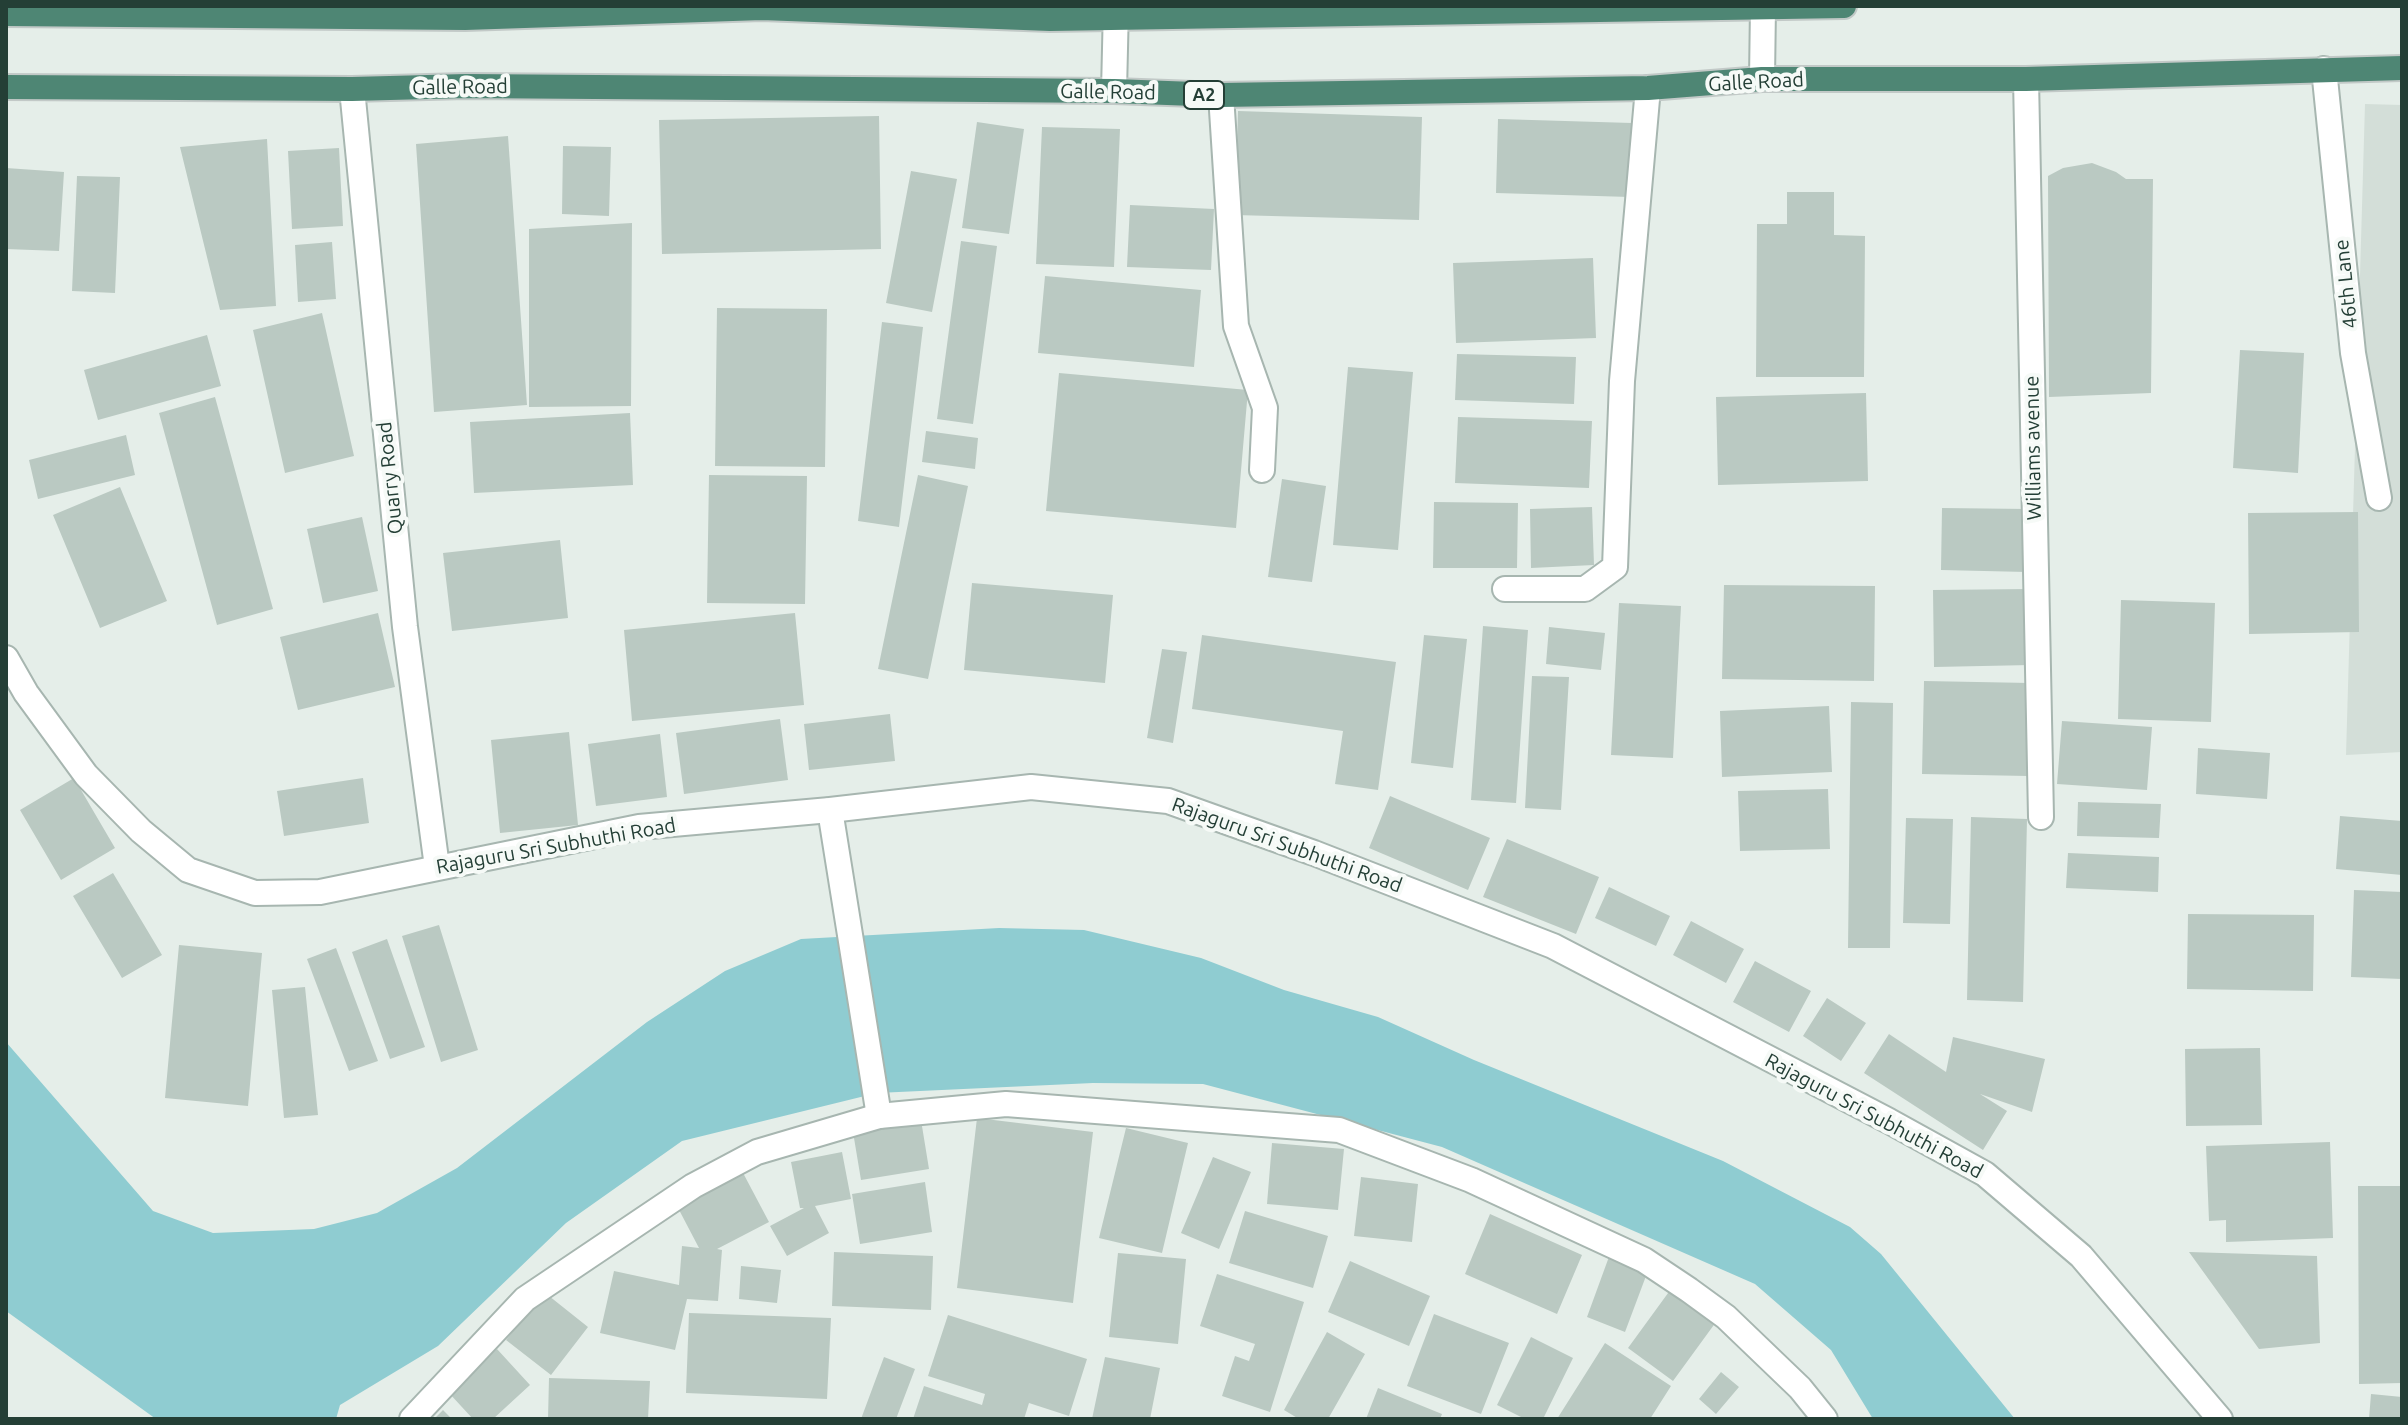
<!DOCTYPE html>
<html>
<head>
<meta charset="utf-8">
<style>
	body { margin:0 }
	#map { position:relative; width:2408px; height:1425px; overflow:hidden; background:#e5eee9; font-family:Ubuntu,sans-serif }
	canvas { display:block }
	.frame { position:absolute; inset:0; border:8px solid #243f36; pointer-events:none }
</style>
</head>
<body>
<div id="map">
<canvas width="2408" height="1425"></canvas>
<div class="frame"></div>
</div>
<script>
const c = document.querySelector('canvas').getContext('2d');
c.lineJoin = 'round';
function paint(path, color) {
  c.fillStyle = color;
  c.fill(path, 'evenodd');
}
function strokePath(path, color, width, dash) {
  c.strokeStyle = color;
  c.lineWidth = width;
  c.lineCap = dash ? 'butt' : 'round';
  c.setLineDash(dash || []);
  c.stroke(path);
}
function label(font, color, halo, rows, align = 'center') {
  c.font = font + ' Ubuntu,sans-serif';
  c.lineWidth = 8;
  c.setLineDash([]);
  c.textBaseline = 'middle';
  c.strokeStyle = halo;
  c.fillStyle = color;
  for (const [text, x, y, turn = 0] of rows) {
    c.save();
    c.translate(x, y);
    c.rotate((+turn || 0) * Math.PI / 180);
    c.textAlign = isNaN(turn) ? turn : align;
    if (halo) c.strokeText(text, 0, 0);
    c.fillText(text, 0, 0);
    c.restore();
  }
}
paint(new Path2D(`
	M2365,104L2402,105V752L2346,755Z`), '#d3ded8');
paint(new Path2D(`
	M999,928L1084,930L1201,958L1284,990L1378,1017L1474,1060L1723,1161L1850,1227L1881,1254L2015,1419H1873L1831,1350L1755,1284L1442,1147L1203,1084L1093,1083L877,1093L682,1141L566,1223L438,1346L340,1405L336,1419H156L6,1311V1042L153,1211L213,1233L314,1229L377,1213L457,1168L647,1022L725,971L801,939Z`), '#8fccd1');
paint(new Path2D(`
	M1238,111L1422,117L1419,220L1235,215Z
	M879,116L881,249L662,254L659,120Z
	M1498,119L1632,123L1630,197L1496,193Z
	M977,122L1024,129L1009,234L962,228Z
	M1042,127L1120,129L1114,267L1036,264Z
	M508,136L527,405L434,412L416,144Z
	M267,139L276,306L220,310L180,147Z
	M563,146L611,147L609,216L562,214Z
	M339,148L343,226L292,229L288,151Z
	M2092,163L2116,172L2126,179H2153L2151,393L2049,397L2048,176L2063,168Z
	M6,168L64,172L59,251L6,249Z
	M911,171L957,179L932,312L886,303Z
	M77,176L120,177L115,293L72,291Z
	M1787,192H1834V235L1865,236L1864,377H1756L1757,224H1787Z
	M1130,205L1214,209L1211,270L1127,267Z
	M632,223L631,406L529,407V229Z
	M961,241L997,246L973,424L937,419Z
	M332,242L336,299L298,302L295,245Z
	M1593,258L1596,338L1456,343L1453,263Z
	M1045,276L1201,290L1194,367L1038,353Z
	M717,308L827,309L825,467L715,466Z
	M322,313L354,456L285,473L253,330Z
	M882,322L923,327L899,527L858,521Z
	M207,335L221,386L98,420L84,370Z
	M2240,350L2304,353L2298,473L2233,468Z
	M1457,354L1576,357L1574,404L1455,400Z
	M1348,367L1413,372L1398,550L1333,545Z
	M1059,373L1248,390L1236,528L1046,511Z
	M1866,393L1868,481L1718,485L1716,397Z
	M215,397L273,609L217,625L159,413Z
	M630,413L633,485L474,493L470,422Z
	M1458,417L1592,421L1589,488L1455,483Z
	M926,431L978,438L975,469L922,462Z
	M126,435L135,475L38,499L29,460Z
	M709,475L807,476L805,604L707,603Z
	M918,475L968,486L928,679L878,669Z
	M1282,479L1326,486L1312,582L1268,577Z
	M120,487L167,601L100,628L53,515Z
	M1434,502L1518,503L1517,568H1433Z
	M1592,507L1594,565L1531,568L1530,509Z
	M1942,508L2028,509L2027,572L1941,570Z
	M2358,512L2359,632L2249,634L2248,513Z
	M362,517L378,591L323,603L307,529Z
	M560,540L568,618L452,631L443,553Z
	M972,583L1113,595L1105,683L964,670Z
	M1724,585L1875,586L1874,681L1722,679Z
	M2030,589L2031,665L1934,667L1933,590Z
	M2121,600L2215,603L2211,722L2118,719Z
	M1619,603L1681,606L1673,758L1611,755Z
	M378,613L395,687L298,710L280,637Z
	M795,613L804,705L632,721L624,630Z
	M1483,626L1528,630L1516,803L1471,800Z
	M1549,627L1605,633L1601,670L1546,664Z
	M1202,635L1396,662L1378,790L1335,784L1343,731L1192,709Z
	M1424,635L1467,639L1453,768L1411,763Z
	M1162,649L1187,652L1173,743L1147,738Z
	M1532,676L1569,677L1561,810L1525,808Z
	M1924,681L2030,683L2028,776L1922,774Z
	M1851,702L1893,703L1890,948H1848Z
	M1829,706L1832,772L1722,777L1720,711Z
	M890,714L895,761L809,770L804,724Z
	M780,719L788,780L684,794L676,733Z
	M2062,721L2152,727L2147,790L2057,784Z
	M569,732L578,825L500,833L491,740Z
	M660,734L667,797L596,806L588,744Z
	M2198,748L2270,753L2267,799L2196,794Z
	M74,778L115,848L61,880L20,810Z
	M363,778L369,823L284,836L277,791Z
	M1828,789L1830,849L1740,851L1738,791Z
	M1390,796L1490,838L1468,890L1369,848Z
	M2078,802L2161,804L2159,838L2077,836Z
	M2340,816L2402,821V875L2336,869Z
	M1971,817L2027,819L2023,1002L1967,1000Z
	M1906,818L1953,819L1950,924L1903,923Z
	M1507,839L1599,877L1576,934L1483,897Z
	M2068,853L2159,857L2158,892L2066,888Z
	M113,873L162,955L122,978L73,896Z
	M1609,887L1670,916L1656,946L1595,918Z
	M2354,890L2402,892V979L2351,977Z
	M2188,914L2314,915L2313,991L2187,989Z
	M1691,921L1744,949L1726,983L1673,955Z
	M439,925L478,1050L441,1062L402,936Z
	M387,939L425,1047L390,1059L352,952Z
	M179,945L262,953L248,1106L165,1098Z
	M336,948L378,1061L349,1071L307,959Z
	M1755,961L1811,991L1789,1032L1733,1002Z
	M305,987L318,1115L284,1118L272,990Z
	M1827,998L1866,1023L1841,1061L1803,1036Z
	M1889,1034L1946,1072L1953,1037L2045,1059L2032,1112L1980,1094L2007,1111L1983,1150L1864,1073Z
	M2260,1048L2262,1125L2186,1126L2185,1049Z
	M977,1118L1093,1132L1073,1303L957,1288Z
	M921,1120L929,1169L861,1180L853,1132Z
	M1126,1128L1188,1143L1162,1253L1099,1238Z
	M2330,1142L2333,1238L2226,1242V1220L2209,1221L2206,1146Z
	M1272,1143L1344,1149L1338,1210L1267,1204Z
	M842,1152L851,1199L815,1206L829,1233L787,1256L770,1226L804,1208H800L791,1162Z
	M1213,1157L1251,1172L1219,1249L1181,1233Z
	M742,1171L769,1222L717,1249L722,1250L718,1301L687,1299L675,1350L600,1333L614,1271L679,1285L682,1246L699,1248L677,1206Z
	M1361,1177L1418,1184L1412,1242L1354,1236Z
	M925,1182L932,1232L860,1244L852,1194Z
	M2358,1186H2402V1383L2359,1384Z
	M1245,1211L1328,1236L1313,1288L1229,1263Z
	M1490,1214L1582,1255L1557,1314L1465,1274Z
	M834,1252L933,1256L931,1310L832,1306Z
	M2189,1252L2317,1256L2320,1343L2259,1349Z
	M1118,1253L1186,1259L1178,1344L1109,1337Z
	M1610,1254L1649,1268L1625,1332L1587,1317Z
	M1350,1261L1430,1296L1409,1346L1328,1312Z
	M741,1266L781,1270L777,1303L739,1299Z
	M1217,1274L1304,1302L1270,1412L1222,1396L1235,1356L1249,1361L1255,1344L1200,1326Z
	M1671,1289L1716,1322L1673,1381L1628,1348Z
	M544,1292L588,1327L551,1375L506,1340Z
	M689,1313L831,1318L827,1399L686,1393Z
	M1434,1314L1509,1343L1481,1414L1407,1386Z
	M948,1315L1087,1359L1069,1416L1029,1403L1024,1419H913L924,1386L982,1405L985,1394L928,1376Z
	M1327,1332L1365,1354L1328,1419H1299L1284,1410Z
	M1531,1337L1573,1358L1543,1419H1525L1497,1405Z
	M1605,1343L1671,1386L1650,1419H1557Z
	M497,1349L530,1385L493,1419H473L449,1393Z
	M884,1357L915,1369L896,1419H861Z
	M1105,1357L1160,1368L1150,1419H1092Z
	M1721,1372L1739,1387L1716,1414L1699,1399Z
	M549,1378L650,1381L648,1419H548Z
	M1378,1388L1442,1414L1440,1419H1366Z
	M2371,1394L2402,1397V1419H2369Z
	M443,1410L452,1419H434Z`), '#bac9c2');
const service = new Path2D(`
	M1505,589H1585L1615,567L1622,381L1648,88`);
const pedestrian = new Path2D(`
	M830,810L879,1116`);
const minor = new Path2D(`
	M2324,69L2353,353L2379,498
	M2026,79L2041,817
	M352,89L405,627L437,867
	M1114,91L1116,6
	M1221,95L1236,326L1265,408L1262,470
	M412,1419L525,1299L693,1186L757,1152L879,1116L1006,1104L1339,1130L1471,1180L1644,1260L1689,1290L1726,1317L1800,1388L1825,1419`);
const tertiary = new Path2D(`
	M1762,79L1763,6
	M6,658L26,693L86,775L141,831L188,870L255,893L320,892L639,827L830,810L1031,787L1168,801L1314,853L1553,946L1889,1121L1985,1174L2081,1256L2220,1419`);
const trunk = new Path2D(`
	M6,14L465,18L762,8L1050,19L1844,6
	M6,87L352,89L466,86L1114,91L1221,95L1648,88L1762,79H2026L2402,68`);
strokePath(service, '#a7b6b0', 28);
strokePath(pedestrian, '#a7b6b0', 28);
strokePath(minor, '#a7b6b0', 28);
strokePath(tertiary, '#a7b6b0', 28);
strokePath(trunk, '#c2c9c7', 28);
strokePath(service, '#fff', 24);
strokePath(pedestrian, '#fff', 24);
strokePath(minor, '#fff', 24);
strokePath(tertiary, '#fff', 24);
strokePath(trunk, '#4e8674', 24);
for (const [x, y, w] of [
	[1204,95,40]
]) {
  const box = new Path2D();
  box.roundRect(x - w / 2, y - 14, w, 28, 6);
  c.fillStyle = '#f6faf7';
  c.fill(box);
  strokePath(box, '#243f36', 2);
}
label('bold 18px', '#243f36', null, [
	["A2",1204,95]
]);
label('20px', '#243f36', '#f6faf7', [
	["Galle Road",1756,82,-3],
	["Galle Road",460,87,-1],
	["Galle Road",1108,92,1],
	["46th Lane",2346,284,-96],
	["Williams avenue",2033,448,-91],
	["Quarry Road",390,478,-96],
	["Rajaguru Sri Subhuthi Road",1287,845,20],
	["Rajaguru Sri Subhuthi Road",556,846,-10],
	["Rajaguru Sri Subhuthi Road",1874,1116,28]
]);
</script>
</body>
</html>
